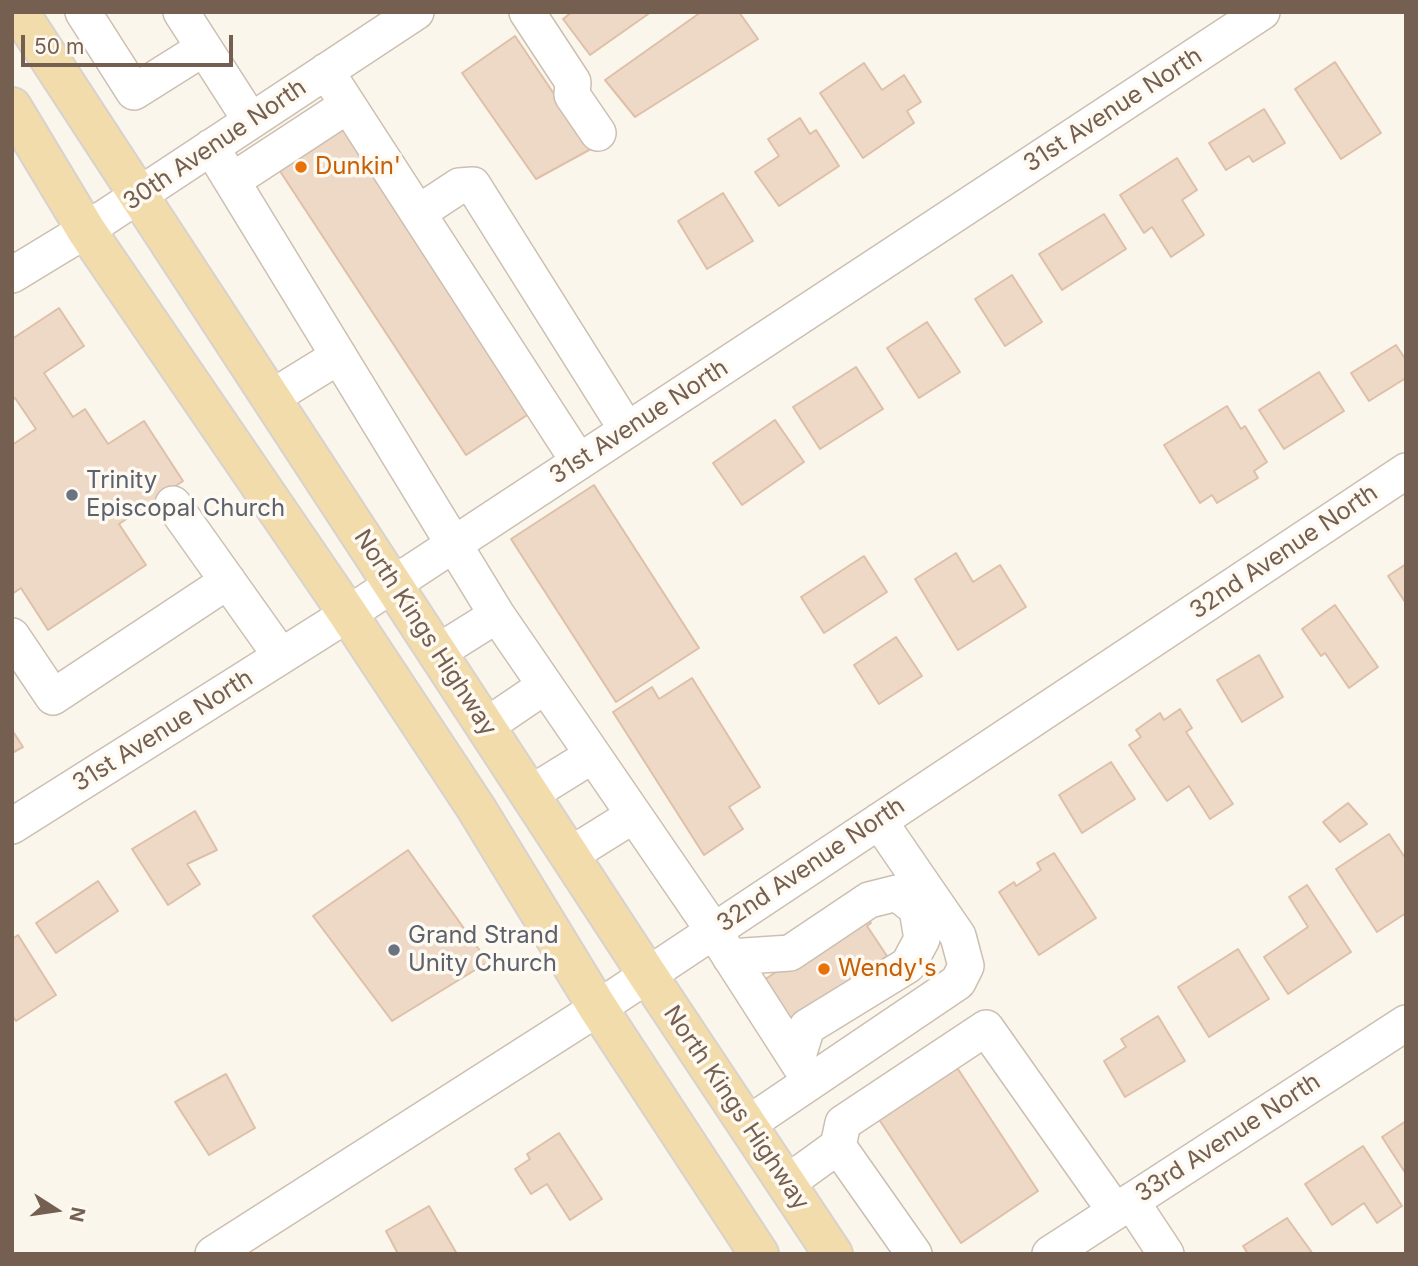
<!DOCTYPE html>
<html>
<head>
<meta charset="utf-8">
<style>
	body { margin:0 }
	#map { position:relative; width:1418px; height:1266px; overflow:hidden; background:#fbf6ec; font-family:Inter,sans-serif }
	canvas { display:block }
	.frame { position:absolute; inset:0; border:14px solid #745f51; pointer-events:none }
	.north { position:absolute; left:21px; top:1175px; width:70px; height:70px; -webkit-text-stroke:5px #fefaf2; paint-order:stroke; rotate:102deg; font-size:19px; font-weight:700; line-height:28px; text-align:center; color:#745f51 }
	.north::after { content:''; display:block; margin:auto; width:24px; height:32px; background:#745f51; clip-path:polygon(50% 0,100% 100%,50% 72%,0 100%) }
	.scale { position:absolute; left:21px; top:35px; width:212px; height:32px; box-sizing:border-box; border:4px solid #745f51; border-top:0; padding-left:9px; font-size:21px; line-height:24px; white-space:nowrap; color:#745f51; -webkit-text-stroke:5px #fefaf2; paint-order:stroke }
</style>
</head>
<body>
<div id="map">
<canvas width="1418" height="1266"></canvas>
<div class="frame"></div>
<div class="north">N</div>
<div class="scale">50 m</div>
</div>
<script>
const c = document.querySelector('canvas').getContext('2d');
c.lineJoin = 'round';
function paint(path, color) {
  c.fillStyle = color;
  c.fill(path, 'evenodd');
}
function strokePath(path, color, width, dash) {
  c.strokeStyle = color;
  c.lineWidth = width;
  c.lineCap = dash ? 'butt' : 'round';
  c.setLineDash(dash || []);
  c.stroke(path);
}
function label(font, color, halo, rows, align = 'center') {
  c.font = font + ' Inter,sans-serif';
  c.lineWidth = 7;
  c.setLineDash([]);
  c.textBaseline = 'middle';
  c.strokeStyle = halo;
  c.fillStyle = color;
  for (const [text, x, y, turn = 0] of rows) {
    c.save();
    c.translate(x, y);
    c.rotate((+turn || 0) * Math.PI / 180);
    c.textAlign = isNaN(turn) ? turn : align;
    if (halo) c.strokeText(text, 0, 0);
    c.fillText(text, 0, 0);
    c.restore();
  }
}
const building = new Path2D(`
	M572,12H651L590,55L563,19Z
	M701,12H739L758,39L635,117L605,80Z
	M515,36L591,149L536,179L462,73Z
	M1335,62L1381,133L1341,159L1295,89Z
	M864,63L882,90L904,75L921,102L907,111L914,123L863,158L820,93Z
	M1264,109L1285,143L1253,162L1249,156L1226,170L1209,143Z
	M347,112L538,408L466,455L274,162Z
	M800,118L810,134L816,130L839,166L779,206L755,172L779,156L768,139Z
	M1177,158L1197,190L1182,200L1204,235L1171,257L1152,227L1144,233L1120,195Z
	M723,193L753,241L707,269L678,221Z
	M1104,214L1126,249L1062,290L1039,254Z
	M1012,275L1042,322L1005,346L975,299Z
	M59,308L84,346L44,373L73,417L85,409L108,444L144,421L183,481L119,524L146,565L48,630L21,588L12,594V445L36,429L15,398L12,400V339Z
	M927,322L960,372L919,398L887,348Z
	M1396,345L1406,360V378L1369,401L1351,373Z
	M856,367L883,409L820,449L793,407Z
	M1319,372L1344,411L1284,449L1259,410Z
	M1227,406L1241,429L1245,426L1267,462L1254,471L1258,478L1217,503L1212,495L1200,503L1164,445Z
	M775,420L804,462L742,505L713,463Z
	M594,485L699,648L616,702L511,539Z
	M956,553L973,582L1000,565L1026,607L958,650L915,579Z
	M864,556L887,592L824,633L801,597Z
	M1406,564V601L1405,602L1388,576Z
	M1335,605L1378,667L1349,688L1325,653L1321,656L1302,629Z
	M896,637L922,676L879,704L854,665Z
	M1259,655L1283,697L1242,722L1217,680Z
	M692,678L760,787L729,807L743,829L704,855L613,712L652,687L659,699Z
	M1180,709L1192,728L1186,732L1233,804L1210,819L1189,786L1167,801L1129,745L1141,737L1136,730L1160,713L1164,720Z
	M12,730L23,747L12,753Z
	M1111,762L1135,799L1082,833L1059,795Z
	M1348,803L1367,824L1340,842L1323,822Z
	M195,811L217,850L187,864L200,884L168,905L132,849Z
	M1389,834L1406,859V913L1377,932L1336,869Z
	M408,850L488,962L392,1021L313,916Z
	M1054,853L1096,918L1039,955L999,892L1014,882L1016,886L1041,870L1037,863Z
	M98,881L118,911L56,953L36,923Z
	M1307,885L1351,952L1288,994L1264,957L1308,927L1289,897Z
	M864,913L871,923L867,926L887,956L788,1022L761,982Z
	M18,935L56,995L16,1021L12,1015V939Z
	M1238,949L1269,999L1209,1037L1178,987Z
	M1158,1016L1185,1061L1125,1097L1104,1061L1126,1047L1121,1039Z
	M954,1063L1038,1191L961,1243L876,1115Z
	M226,1074L255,1128L209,1155L175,1102Z
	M1406,1121V1174L1382,1137Z
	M559,1133L602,1199L570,1220L547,1184L531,1194L515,1169L530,1159L527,1154Z
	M1363,1146L1402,1206L1377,1223L1364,1203L1332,1225L1305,1184Z
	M429,1206L457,1254H398L386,1231Z
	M1287,1218L1313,1254H1248L1243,1246Z`);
paint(building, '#eed8c6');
strokePath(building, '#dec0a8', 2);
const minor = new Path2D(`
	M83,12L134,92L204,48
	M181,12L251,121
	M527,12L573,82L572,95L598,133
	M326,71L579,462
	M211,147L497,615L713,930L810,1081
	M232,181L348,105
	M418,213L459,186L473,185L627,430
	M12,275L86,230L416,12
	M271,398L339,356
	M173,504L281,656
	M12,636L53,697L228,581
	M438,652L497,615
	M486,726L545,686
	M530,794L593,755
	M12,826L348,614L1262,12
	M570,855L634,815
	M730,957L790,953L869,900L897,893L917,909L922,939L908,965L807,1027L797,1059
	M748,1124L958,982L966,966L958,936L879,821
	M838,1146L843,1123L986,1028L1115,1211
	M787,1183L838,1146L914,1254
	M1131,1201L1166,1254
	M213,1254L598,1008L1406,471
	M1050,1254L1406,1023`);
const major = new Path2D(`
	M19,12L647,974L833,1254
	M12,107L86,230L348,614L476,808L598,1008L759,1254`);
strokePath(minor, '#ccbfb2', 38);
strokePath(major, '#d8d2ce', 42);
strokePath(minor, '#fff', 35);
strokePath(major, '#f2dcac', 38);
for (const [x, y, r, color] of [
	[301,167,7,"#e8710a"],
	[72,495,7,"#6b7280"],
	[394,950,7,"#6b7280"],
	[824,969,7,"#e8710a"]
]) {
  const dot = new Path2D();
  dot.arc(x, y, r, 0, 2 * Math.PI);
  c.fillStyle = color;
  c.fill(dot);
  strokePath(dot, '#fefaf2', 2.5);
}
label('24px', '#745f51', '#fefaf2', [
	["31st Avenue North",1113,110,-33],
	["30th Avenue North",215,145,-34],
	["31st Avenue North",639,422,-33],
	["32nd Avenue North",1284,552,-34],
	["North Kings Highway",425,633,57],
	["31st Avenue North",163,731,-32],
	["32nd Avenue North",811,865,-34],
	["North Kings Highway",736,1108,56],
	["33rd Avenue North",1228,1138,-33]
]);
label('24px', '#c56008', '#fefaf2', [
	["Dunkin'",315,167],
	["Wendy's",838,969]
], 'left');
label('24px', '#5b616d', '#fefaf2', [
	["Trinity",86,481],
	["Episcopal Church",86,509],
	["Grand Strand",408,936],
	["Unity Church",408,964]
], 'left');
</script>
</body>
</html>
